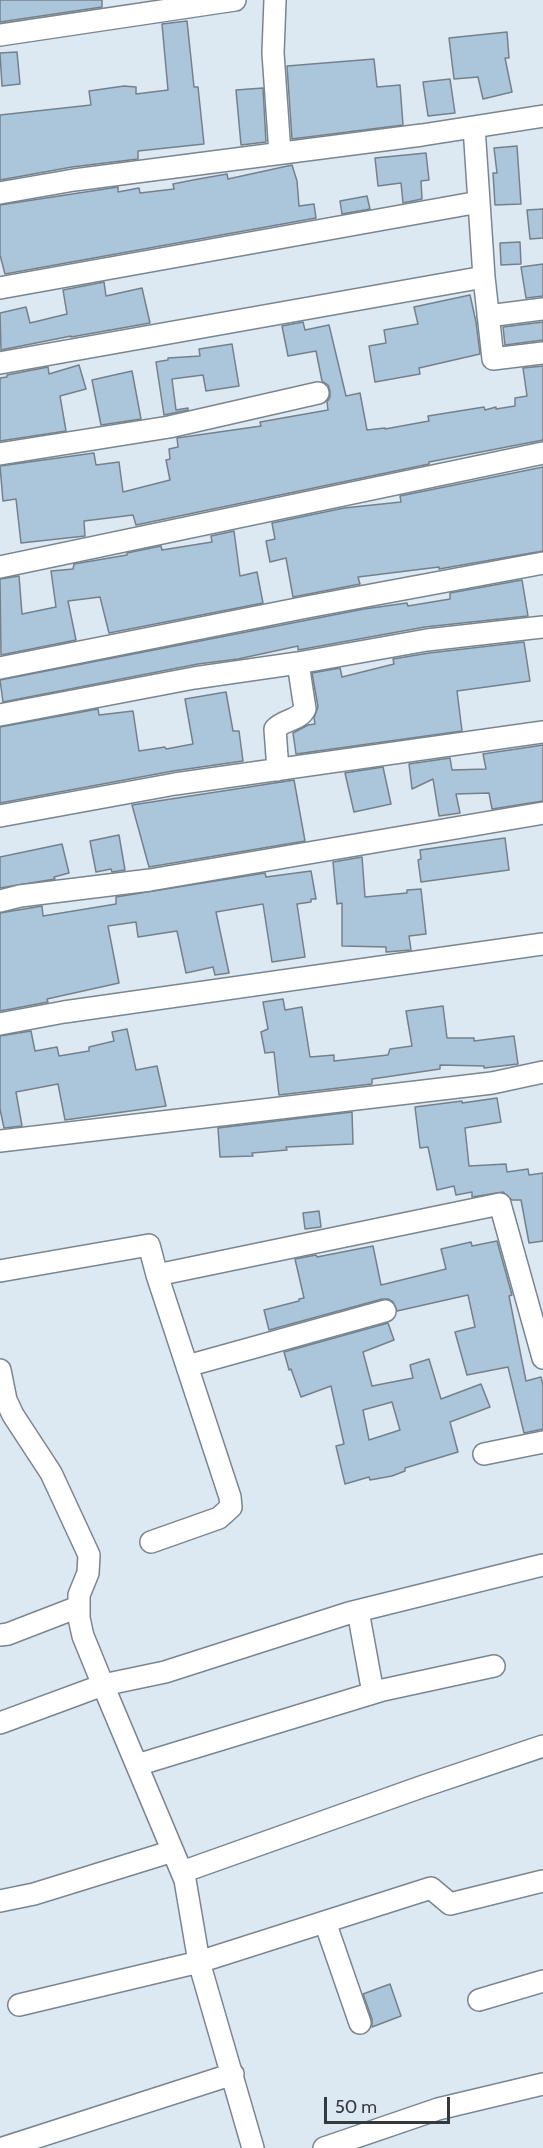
<!DOCTYPE html>
<html>
<head>
<meta charset="utf-8">
<style>
	body { margin:0 }
	#map { position:relative; width:543px; height:2148px; overflow:hidden; background:#dce9f3; font-family:Cabin,sans-serif }
	canvas { display:block }
	.scale { position:absolute; left:324px; top:2097px; width:126px; height:27px; box-sizing:border-box; border:3px solid #34393d; border-top:0; padding-left:8px; font-size:18px; line-height:21px; white-space:nowrap; color:#34393d; -webkit-text-stroke:4px #dce9f3; paint-order:stroke }
</style>
</head>
<body>
<div id="map">
<canvas width="543" height="2148"></canvas>
<div class="scale">50 m</div>
</div>
<script>
const c = document.querySelector('canvas').getContext('2d');
c.lineJoin = 'round';
function paint(path, color) {
  c.fillStyle = color;
  c.fill(path, 'evenodd');
}
function strokePath(path, color, width, dash) {
  c.strokeStyle = color;
  c.lineWidth = width;
  c.lineCap = dash ? 'butt' : 'round';
  c.setLineDash(dash || []);
  c.stroke(path);
}
const building = new Path2D(`
	M0,0H102V7L0,22Z
	M187,21L194,87H198L204,144L138,151V159L72,167L0,180V115L91,105L89,91L124,86L136,87V94L168,90L162,24Z
	M507,32L509,58H505L512,92L483,99L478,77L454,79L449,38Z
	M17,52L20,84L2,86L0,53Z
	M374,59L377,87L400,85L403,125L292,139L287,66Z
	M450,79L455,113L428,116L423,82Z
	M263,88L266,142L241,145L236,90Z
	M517,146L521,204L495,205L493,173H497L494,148Z
	M426,153L429,180L421,181L422,199L403,203L401,183L378,186L375,158Z
	M292,165L297,181L299,206L314,204L316,218L5,274L0,255V205L118,187V192L139,188L140,193L174,189L173,184L193,180L227,174L228,179Z
	M367,196L370,209L342,214L340,201Z
	M543,209V238L530,239L527,210Z
	M520,242L521,264L501,265L500,243Z
	M543,264V296L526,298L521,267Z
	M104,282L106,296L142,288L150,323L71,337V336L1,350L0,313L26,307L30,323L67,314L63,290Z
	M470,295L476,322L480,354L419,368L420,374L375,382L369,346L386,343L384,330L418,324L414,307Z
	M303,322L305,330L329,325L346,396L360,393L367,430L385,428V429L429,421L428,416L484,407L485,410L496,407V409L515,406V398L527,396L523,368L543,366V440L429,462V464L136,525L133,515L84,521L85,536L21,543L16,499L3,501L0,466L94,453L96,465L119,462L123,492L170,480L166,460L170,459L169,449L178,447L177,438L261,426L260,422L328,410L327,402L330,397V391L328,385L322,381L316,351L288,356L282,326Z
	M543,322V340L505,345L503,327Z
	M232,344L239,386L206,391L203,375L172,379L176,410L188,408V410L164,415L156,362L168,360V358L200,356L199,349Z
	M79,365L86,389L60,396L66,431L0,441V378L7,377V375L48,367L49,374Z
	M132,371L141,419L101,425L92,380Z
	M543,467V551L439,569V567L358,577L360,584L293,597L286,558L270,562L266,541L275,539L272,523L344,508L401,502L400,496Z
	M234,531L240,576L257,572L263,603L109,633L100,597L68,601L76,640L1,655L0,579L19,576L22,614L56,607L51,571L73,569L74,564L127,555V553L161,546L162,550L212,542L211,536Z
	M522,580L528,616L425,627L298,650V646L238,659L198,664L3,702L0,680L364,609L407,603L408,606L450,599V593Z
	M524,642L530,681L457,691L462,731L296,754L293,733L308,725L315,724L314,718L318,707L312,673L340,668L342,677L394,664L393,659L429,653Z
	M226,692L233,731H239L243,761L173,771L0,803V727L98,709L99,715L133,711L139,751L165,747L166,749L193,744L185,699Z
	M543,745V801L492,809L489,793L456,794L460,813L439,816L433,779L412,789L409,764L450,758L452,770L486,769L483,754Z
	M383,767L391,804L354,812L345,773Z
	M294,780L305,841L149,867L132,805Z
	M119,835L125,870L112,872L111,869L96,872L90,841Z
	M505,838L509,870L421,882L418,860L421,859L420,850Z
	M62,844L69,873L54,877L55,879L0,888V857Z
	M362,857L365,897L407,893V890L421,889L426,934L409,936L411,950L386,952V947L342,946V903L337,904L333,862Z
	M311,871L316,899H311V902L297,904L305,957L272,962L263,904L216,912L229,973L215,975L213,967L186,973L177,931L138,937L136,922L108,926L119,983L47,999L48,1002L0,1011V913L42,906L43,916L116,904V897L265,873L266,877Z
	M283,999L285,1010L302,1007L310,1057L334,1055V1061L388,1055L390,1049L412,1046L406,1011L443,1006L447,1038H474V1041L514,1036L518,1064L484,1068V1066L440,1065V1069L372,1079V1084L279,1095L274,1052L265,1053L261,1032L268,1029L263,1002Z
	M127,1029L136,1070L157,1066L166,1106L65,1120L58,1084L16,1092L22,1126L4,1128L0,1109V1036L31,1031L35,1051L57,1047L59,1056L89,1051V1047L114,1041L112,1032Z
	M497,1098L501,1122L465,1128L469,1166L506,1164L507,1172L528,1169L529,1175L543,1173V1241L529,1243L521,1200H512L503,1192L472,1197V1192L456,1195L454,1186L437,1190L428,1147L420,1148L415,1107L462,1101V1103Z
	M352,1112L353,1144L286,1147L287,1150L252,1153L253,1156L220,1157L218,1128Z
	M319,1211L321,1227L305,1229L303,1213Z
	M497,1241L512,1295L509,1296L526,1381L541,1377L543,1385V1429L524,1433L508,1367L467,1375L455,1332L475,1327L468,1295L397,1311L393,1302L388,1299H382L269,1330L264,1310L299,1301V1299L304,1298L295,1259L316,1255L317,1257L373,1246L381,1285L446,1269L441,1249L471,1242L472,1246Z
	M388,1323L394,1340L363,1352L372,1386L413,1378L410,1365L429,1359L441,1399L481,1384L490,1407L450,1422L458,1452L405,1468V1471L392,1476L370,1480L369,1477L345,1484L336,1446L344,1444L331,1386L301,1397L291,1369L289,1370L284,1352ZM392,1402L400,1430L369,1440L363,1410Z
	M390,1984L401,2016L372,2027V2019L363,1994Z`);
paint(building, '#abc6da');
strokePath(building, '#75818a', 1.5);
const minor = new Path2D(`
	M275,0L273,53L280,153
	M0,35L235,0
	M474,127L484,277
	M0,193L74,180L422,135L543,116
	M0,288L479,202
	M488,316L543,309
	M0,363L484,277L493,359L543,353
	M0,454L169,427L318,393
	M0,567L543,453
	M0,668L307,607L543,563
	M0,715L194,678L298,663L427,640L543,627
	M278,770L275,729C284,719 299,721 305,709L298,663
	M0,816L175,784L543,732
	M0,901L20,896L150,880L543,813
	M0,1024L64,1012L543,944
	M0,1141L492,1083L543,1072
	M0,1271L149,1245L157,1275
	M187,1366L385,1311
	M0,1370L6,1400L13,1415L51,1473L89,1555L88,1573L79,1595V1618L83,1636L103,1685L165,1672L349,1613L543,1565
	M484,1454L543,1442
	M151,1542L219,1518L231,1507L230,1497L157,1275L500,1204L543,1358
	M358,1611L373,1693
	M0,1635L8,1634L78,1607
	M0,1723L103,1685L185,1880L199,1962L253,2148
	M137,1765L383,1690L494,1666
	M182,1872L421,1787L543,1746
	M0,1901L34,1894L173,1851
	M325,1922L360,2023
	M479,2000L543,1981
	M19,2005L199,1962L431,1888L450,1904L543,1881
	M3,2148L233,2074
	M324,2148L438,2109L543,2084`);
strokePath(minor, '#7a868f', 24);
strokePath(minor, '#fff', 21);
</script>
</body>
</html>
